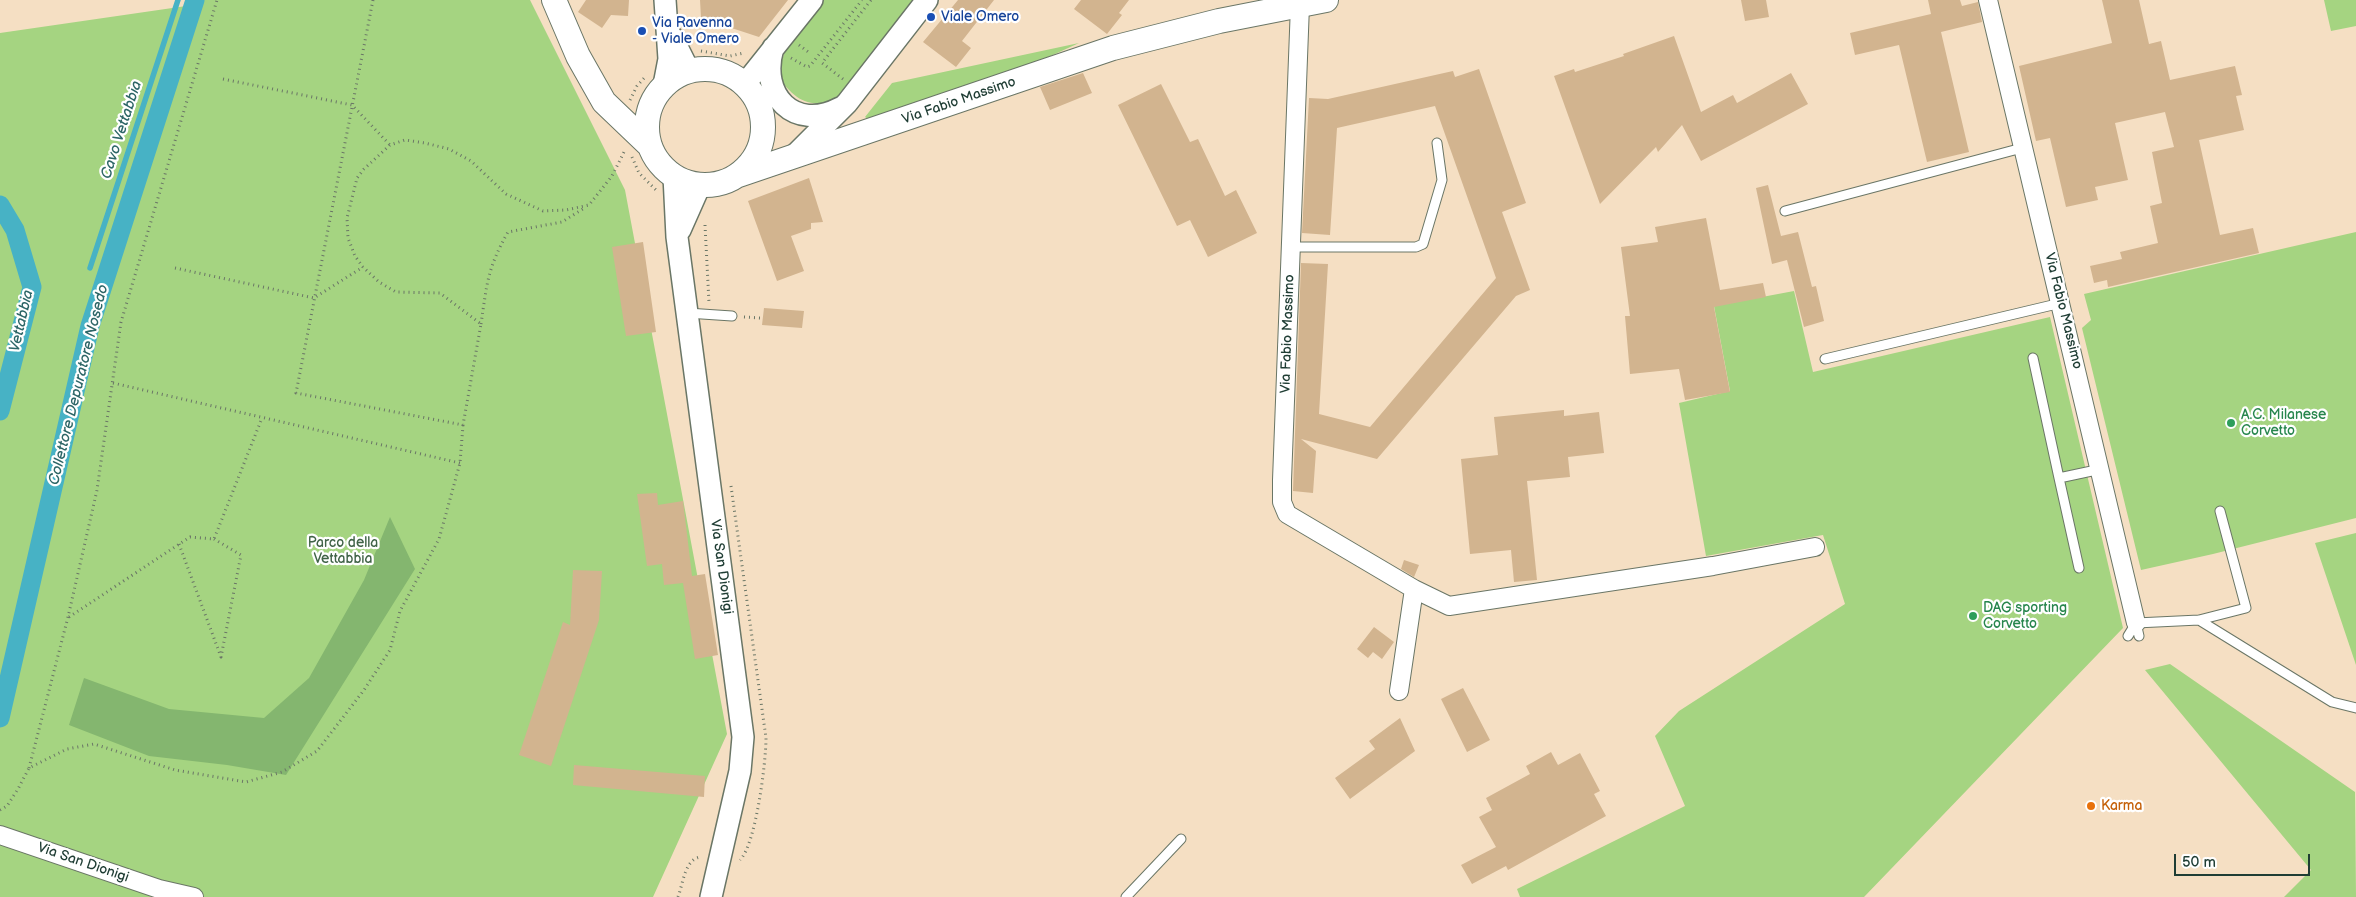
<!DOCTYPE html>
<html>
<head>
<meta charset="utf-8">
<style>
	body { margin:0 }
	#map { position:relative; width:2356px; height:897px; overflow:hidden; background:#f5dfc3; font-family:"Balsamiq Sans",sans-serif }
	canvas { display:block }
	.scale { position:absolute; left:2174px; top:854px; width:136px; height:22px; box-sizing:border-box; border:2px solid #1f3d34; border-top:0; padding-left:6px; font-size:15px; line-height:18px; white-space:nowrap; color:#1f3d34; -webkit-text-stroke:4px #fff; paint-order:stroke }
</style>
</head>
<body>
<div id="map">
<canvas width="2356" height="897"></canvas>
<div class="scale">50 m</div>
</div>
<script>
const c = document.querySelector('canvas').getContext('2d');
c.lineJoin = 'round';
function paint(path, color) {
  c.fillStyle = color;
  c.fill(path, 'evenodd');
}
function strokePath(path, color, width, dash) {
  c.strokeStyle = color;
  c.lineWidth = width;
  c.lineCap = dash ? 'butt' : 'round';
  c.setLineDash(dash || []);
  c.stroke(path);
}
function label(font, color, halo, rows, align = 'center') {
  c.font = font + ' "Balsamiq Sans",sans-serif';
  c.lineWidth = 4.5;
  c.setLineDash([]);
  c.textBaseline = 'middle';
  c.strokeStyle = halo;
  c.fillStyle = color;
  for (const [text, x, y, turn = 0] of rows) {
    c.save();
    c.translate(x, y);
    c.rotate((+turn || 0) * Math.PI / 180);
    c.textAlign = isNaN(turn) ? turn : align;
    if (halo) c.strokeText(text, 0, 0);
    c.fillText(text, 0, 0);
    c.restore();
  }
}
paint(new Path2D(`
	M195,0H530L625,190L727,734L653,897H0V33L193,5Z
	M822,0H918L849,88L831,104C804,105 795,99 779,78C781,44 802,26 822,0Z
	M2324,0H2356V26L2331,31Z
	M1079,43L1018,71L872,122L865,117L892,83Z
	M2356,232V518L2213,554L2141,570L2082,328L2091,320L2084,294Z
	M1794,291L1813,372L2050,317L2123,628L1864,897H1520L1517,889L1685,806L1655,736L1679,711L1845,604L1823,535L1706,556L1679,403L1730,391L1714,306Z
	M2356,533V665L2315,543Z
	M2170,664L2355,792L2356,897H2284L2311,870L2145,670Z`), '#a5d481');
paint(new Path2D(`
	M390,517L415,569L286,775L227,765L149,756L69,725L84,678L169,709L264,718L309,678L364,580Z`), '#84b66f');
strokePath(new Path2D(`
	M90,268L178,0`), '#47b2c5', 5.5);
strokePath(new Path2D(`
	M0,205L15,230L32,287L0,411
	M0,718L90,326L195,0`), '#47b2c5', 19);
paint(new Path2D(`
	M586,0H629L628,16L611,15L602,28L578,12Z
	M700,0H788L759,37L701,18Z
	M958,0H994L962,41L971,48L956,67L923,42Z
	M1081,0H1129L1119,13L1122,15L1107,34L1074,9Z
	M1741,0H1766L1769,17L1745,21Z
	M1928,0H1960L1962,6L1978,2L1982,22L1941,32L1969,152L1927,162L1899,45L1855,55L1850,33L1931,14Z
	M2102,0H2139L2149,44L2161,41L2170,80L2235,66L2242,95L2236,96L2244,130L2199,140L2220,235L2253,228L2259,253L2108,287L2107,280L2094,283L2090,266L2122,259L2120,252L2158,243L2150,206L2162,203L2152,152L2174,147L2165,112L2115,123L2128,180L2095,187L2098,200L2066,207L2050,138L2036,141L2019,66L2112,43Z
	M1674,36L1701,112L1733,95L1737,103L1791,73L1808,104L1701,161L1682,125L1658,152L1656,147L1600,204L1554,76L1574,69L1575,72L1624,56L1623,54Z
	M1479,69L1526,203L1502,212L1530,290L1516,296L1377,459L1301,439L1316,451L1313,493L1293,491L1301,263L1328,264L1319,414L1370,427L1496,278L1435,106L1337,128L1330,235L1302,233L1309,98L1328,99L1453,71L1455,77Z
	M1083,73L1092,93L1050,110L1040,87Z
	M1161,84L1190,142L1198,139L1225,196L1236,190L1257,233L1208,257L1190,220L1177,226L1118,105Z
	M809,178L823,222L811,223V229L791,236L804,271L777,281L748,201Z
	M1768,185L1781,236L1798,232L1812,287L1816,286L1824,321L1804,327L1787,260L1772,264L1756,188Z
	M1706,218L1720,290L1763,283L1766,297L1714,307L1730,392L1685,400L1679,369L1630,374L1625,316H1630L1621,247L1658,242L1655,227Z
	M643,242L656,332L626,336L612,247Z
	M764,308L804,311L802,328L762,325Z
	M1564,410V416L1599,412L1604,453L1568,457L1570,477L1527,481L1537,580L1514,582L1511,550L1470,554L1461,459L1498,455L1494,417Z
	M657,493L658,505L683,501L692,576L705,574L718,655L695,659L683,583L664,585L662,564L647,566L637,494Z
	M1404,560L1419,565L1414,577L1401,569Z
	M573,570L602,571L599,620L551,766L519,755L563,622L570,625Z
	M1374,627L1394,642L1382,659L1373,652L1368,658L1357,649Z
	M1463,688L1490,740L1467,752L1441,699Z
	M1400,718L1415,751L1350,799L1335,778L1375,749L1369,741Z
	M1551,752L1558,765L1580,753L1600,791L1594,794L1606,816L1508,870L1506,866L1472,884L1461,865L1496,847L1479,817L1492,810L1486,798L1530,774L1526,766Z
	M574,765L705,776L704,797L573,785Z`), '#d2b48f');
const service = new Path2D(`
	M1785,211L2022,148
	M1292,247H1416L1423,244L1442,180L1437,143
	M687,313L732,316
	M2033,358L2059,478L2101,469
	M1825,359L2061,303
	M2059,478L2079,568
	M2199,620L2332,702L2356,708
	M2136,623L2199,620L2246,608L2220,511
	M2136,623L2139,636
	M2128,636L2136,623
	M1126,897L1181,839`);
const minor = new Path2D(`
	M1988,0L2136,623
	M1300,5L1282,480V502L1287,514L1414,589L1449,606L1713,566L1815,547
	M1399,691L1414,589
	M0,835L159,889L194,897`);
const tertiary = new Path2D(`
	M672,37L689,71
	M773,48C759,95 794,132 840,108
	M745,84L812,0
	M664,85L669,59L665,0
	M795,155L847,103L927,0
	M674,176L677,237L743,737L740,771L711,897
	M680,230L700,185`);
const secondary = new Path2D(`
	M554,0L578,56L604,102L649,145
	M647 127a58 58 0 1 1 116 0a58 58 0 1 1-116 0Z
	M736,176L1113,48L1219,21L1326,0`);
strokePath(service, '#6a7666', 11);
strokePath(minor, '#6a7666', 20);
strokePath(tertiary, '#6a7666', 24);
strokePath(secondary, '#6a7666', 26);
strokePath(new Path2D(`
	M373,0L296,393L463,425L481,324L440,293L396,292L379,282L363,267L355,256L348,238L347,218L357,178L364,169L390,145L405,140L425,143L449,149L471,161L506,194L543,211L566,210L589,205L612,176L624,152
	M799,45L811,54
	M701,51L730,56L744,53
	M791,58L807,67L810,66L862,0
	M223,79L352,105L390,145
	M843,79L822,63L871,0
	M630,100L637,86L646,76
	M632,157L639,173L656,190
	M705,225L709,303
	M175,268L314,298L363,267
	M744,317L761,318
	M481,324C487,284 487,269 508,232L562,222L586,207
	M113,383L460,463
	M731,486L766,738C766,762 756,844 740,860
	M179,544L221,657L241,555L214,539
	M69,617L190,537L214,539L262,418
	M29,768L68,617L97,490L121,322L217,0
	M0,810L7,806L18,789L29,768L67,749L94,744L175,770L246,782L282,772L317,751L364,690L390,650L400,611L439,539L460,463L463,425
	M678,897C683,884 685,858 701,857`), '#6a7666', 3, [1, 4]);
strokePath(service, '#fff', 9);
strokePath(minor, '#fff', 18);
strokePath(tertiary, '#fff', 21);
strokePath(secondary, '#fff', 24);
for (const [x, y, r, color] of [
	[931,17,5,"#1a4fb4"],
	[642,31,5,"#1a4fb4"],
	[2231,423,5,"#2e9e5b"],
	[1973,616,5,"#2e9e5b"],
	[2091,806,5,"#e8710a"]
]) {
  const dot = new Path2D();
  dot.arc(x, y, r, 0, 2 * Math.PI);
  c.fillStyle = color;
  c.fill(dot);
  strokePath(dot, '#fff', 2);
}
label('14px', '#164399', '#fff', [
	["Viale Omero",941,17],
	["Via Ravenna",652,23],
	["- Viale Omero",652,39]
], 'left');
label('14px', '#1f3d34', '#fff', [
	["Via Fabio Massimo",959,101,-19],
	["Via Fabio Massimo",2063,311,76],
	["Via Fabio Massimo",1288,334,-88],
	["Via San Dionigi",721,567,82],
	["Via San Dionigi",83,863,19]
]);
label('14px', '#27864d', '#fff', [
	["A.C. Milanese",2241,415],
	["Corvetto",2241,431],
	["DAG sporting",1983,608],
	["Corvetto",1983,624]
], 'left');
label('14px', '#406347', '#fff', [
	["Parco della",343,543],
	["Vettabbia",343,559]
]);
label('14px', '#c56008', '#fff', [
	["Karma",2101,806]
], 'left');
label('italic 15px', '#2d6667', '#fff', [
	["Cavo Vettabbia",122,130,-72],
	["Vettabbia",22,321,-77],
	["Collettore Depuratore Nosedo",79,385,-76]
]);
</script>
</body>
</html>
